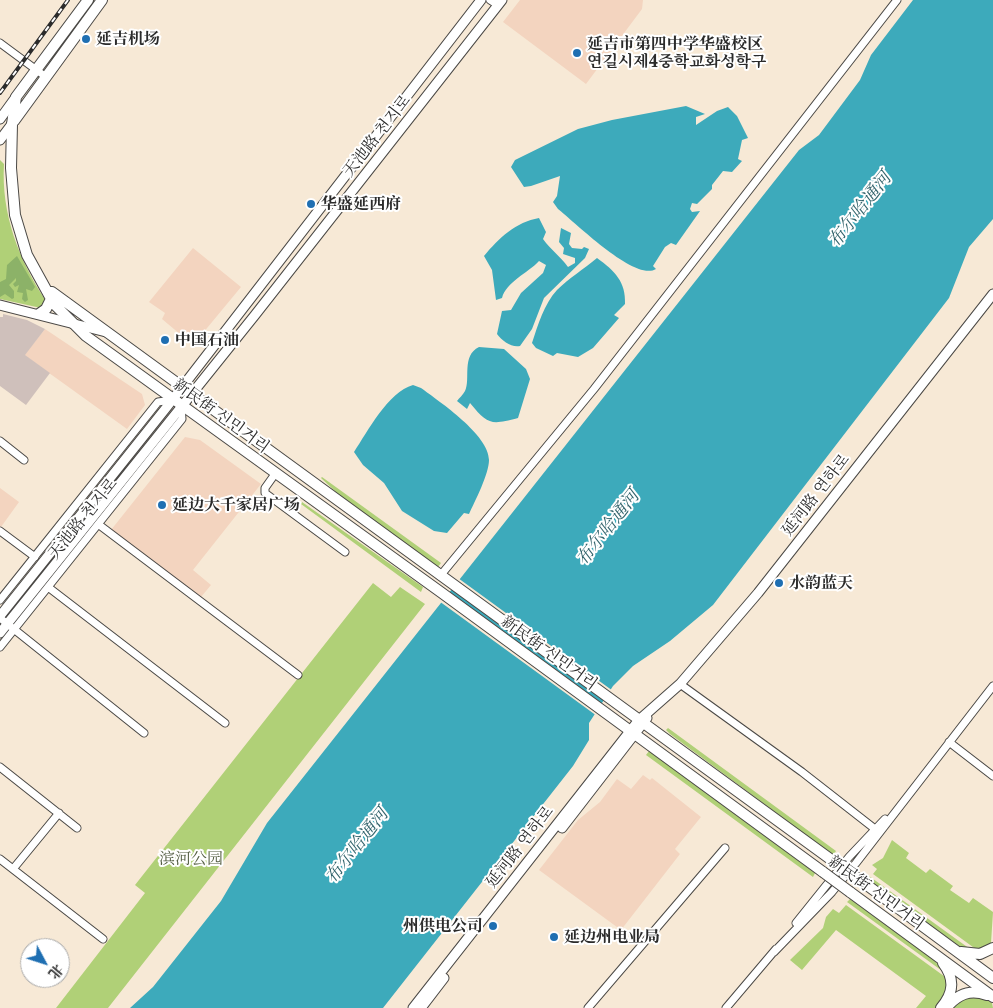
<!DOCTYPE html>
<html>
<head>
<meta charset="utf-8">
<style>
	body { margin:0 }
	#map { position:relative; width:993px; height:1008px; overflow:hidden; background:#f7e9d6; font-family:"Libre Caslon Text","Noto Serif SC",serif }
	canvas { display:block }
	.north { position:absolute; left:20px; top:938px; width:50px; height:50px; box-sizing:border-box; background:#fff; border:1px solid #aaa; border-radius:50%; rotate:130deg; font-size:14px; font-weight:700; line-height:20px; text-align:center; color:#2b2b2b }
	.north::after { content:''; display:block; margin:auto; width:18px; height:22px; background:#1f6fb2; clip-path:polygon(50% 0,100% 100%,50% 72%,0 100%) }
</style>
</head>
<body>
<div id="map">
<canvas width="993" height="1008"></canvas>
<div class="north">北</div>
</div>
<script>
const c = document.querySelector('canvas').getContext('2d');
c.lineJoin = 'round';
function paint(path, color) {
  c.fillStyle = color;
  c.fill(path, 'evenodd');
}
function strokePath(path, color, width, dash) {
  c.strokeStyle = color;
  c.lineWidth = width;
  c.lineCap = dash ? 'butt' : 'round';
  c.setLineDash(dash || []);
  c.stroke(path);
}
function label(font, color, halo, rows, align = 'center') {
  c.font = font + ' "Libre Caslon Text","Noto Serif SC","Noto Serif KR",serif';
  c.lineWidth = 4;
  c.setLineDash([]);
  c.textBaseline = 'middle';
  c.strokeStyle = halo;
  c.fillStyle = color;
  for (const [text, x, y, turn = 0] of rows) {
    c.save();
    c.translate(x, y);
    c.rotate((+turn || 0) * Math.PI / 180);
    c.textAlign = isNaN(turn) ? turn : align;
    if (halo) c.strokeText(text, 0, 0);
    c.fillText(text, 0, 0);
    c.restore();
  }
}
paint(new Path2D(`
	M520,0H643L642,9L586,84L503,22Z
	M193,248L241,287L193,345L162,319L165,313L149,302Z
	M45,329L142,394L145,405L127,429L24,355Z
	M185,437L200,440L261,484L193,570L211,585L201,597L111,530Z
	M0,488L19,502L1,527L0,526Z
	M643,775L650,780L652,778L701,817L675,849L680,854L621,930L539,870L578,820L600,802L617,779L631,789Z`), '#f3d4bf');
paint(new Path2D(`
	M3,314L27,320L45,329L25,355L50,373L26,405L0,386V317H3Z`), '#cfc0bb');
paint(new Path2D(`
	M0,160L4,164C1,214 19,260 46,301L41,308L0,299Z
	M322,477L441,563L438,567L338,494L321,478Z
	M302,502L423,587L421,592L301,504Z
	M373,583L391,597L400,587L425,604L108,1008H56L145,893L135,885Z
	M668,728L836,851L833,855L670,734L666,730Z
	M649,751L815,873L813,877L646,755Z
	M892,840L909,853L906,858L926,873L930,869L953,886L950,890L969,903L973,898L993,912L991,943L977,950L873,874L877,869L872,865L883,858Z
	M869,876L970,949L959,946L867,879Z
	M850,899L934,960L945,973L847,902Z
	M846,905L948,979L943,1000L936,1008H916L926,996L836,930L802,970L790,960L823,928L826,917L833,909L839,913Z
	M980,995L992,1003L993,1008H953L963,999Z`), '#b0d077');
paint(new Path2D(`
	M17,256L35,287L32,291L26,289L28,300L25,302L22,299L23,293L17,292L19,285L15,287L13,284L16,281V278L9,285L14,291V298L12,299L5,294L0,297V282L6,279L7,265Z`), '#8cb268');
paint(new Path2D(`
	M913,0H993V219L969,247L949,298L713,605L670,641L633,666L613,686L589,723V740L573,766L383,1008H130L153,987L221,901L267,823L799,150L819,135L860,80L871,55Z
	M686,106L705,114L696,117V125L717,111L728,107L737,116L748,138L742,140L738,159L742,161L732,172L723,171L712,185V189L697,204L692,203L690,209L692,212L700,211L676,245L671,243L665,247L653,266L656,269C635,282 576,223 558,209L553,202L557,196L560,176L531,186L524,187L511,167L515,160L578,129L612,120Z
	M539,218L546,232L543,239C551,250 560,256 568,267L575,263V258L563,254L564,248L559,242L561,228L571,233L569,244L572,248L582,249L584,247L589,249L585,258L544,298L532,329L520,346C512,348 502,341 497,334L502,311L511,310L521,293L543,273L546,265L539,261C528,273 506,282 502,298L496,300L492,270L484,256C499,238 516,222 539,218Z
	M597,258C615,271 626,282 625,304L614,315L619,318L593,348L578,357L557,353L553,356L536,348L532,343C538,325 544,304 557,290C569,278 584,269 597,258Z
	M479,347L504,349L526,369L530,379L518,418C491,425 488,425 470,403L467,409L457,401C459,398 463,395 465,391C471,379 461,356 479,347Z
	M413,385L421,388C440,402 489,435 489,460C489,474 475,501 469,514L464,513L447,533L434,531L402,511L384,483L363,465L354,452C368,431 388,392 413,385Z`), '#3daabb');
paint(new Path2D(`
	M458,578L613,691L606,702L450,588Z
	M448,591L604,705L597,716L439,601Z`), '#f7e9d6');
const minor = new Path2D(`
	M490,0L498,5
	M0,43L46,77
	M0,441L24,460
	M275,474L265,488V493L345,552
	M98,524L298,675
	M0,531L35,557
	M440,576L594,389L897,0
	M48,587L225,723
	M0,600L158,402L172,400
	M0,618L144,733
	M0,647L182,419L181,406
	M680,684L802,772L875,829
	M949,742L993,776
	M0,767L77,828
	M0,859L103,939
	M13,869L59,813
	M796,923L849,857L885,819
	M774,952L832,892L856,863L993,686
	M588,1008L725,848
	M726,1008L776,949`);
const major = new Path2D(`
	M0,119L16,97
	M0,140L12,124
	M0,305L106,332
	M0,616L166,408L481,0
	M0,633L255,315L502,0
	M562,828L647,718
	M413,1008L638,721L680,684L758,593L993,294
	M421,1008L444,978`);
const highway = new Path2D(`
	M88,0L16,97L12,124L11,168L15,215L27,255L54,304L86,336L442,593L823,872
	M14,121L102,0
	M52,292L833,861
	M39,314L46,309L51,299
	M860,880L993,978
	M850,892L993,997
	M961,952L980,954L993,948
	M947,1007C958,994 970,989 987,995
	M941,1008C954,993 955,979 943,963`);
strokePath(minor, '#4a4845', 9);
strokePath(major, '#4a4845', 11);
strokePath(highway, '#4a4845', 12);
strokePath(minor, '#fff', 7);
strokePath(major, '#fff', 9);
strokePath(highway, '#fff', 10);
const rail = new Path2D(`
	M0,93L68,0`);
strokePath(rail, '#2b2b2b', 4);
strokePath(rail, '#fff', 2, [5.5]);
const highwayBridge = new Path2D(`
	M833,861L860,880
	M823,872L850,892`);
strokePath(highwayBridge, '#4a4845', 12, []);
strokePath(highwayBridge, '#fff', 10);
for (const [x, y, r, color] of [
	[86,39,5,"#1f6fb2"],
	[577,53,5,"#1f6fb2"],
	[311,204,5,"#1f6fb2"],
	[165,340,5,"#1f6fb2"],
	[162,505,5,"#1f6fb2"],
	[779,583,5,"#1f6fb2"],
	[493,926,5,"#1f6fb2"],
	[554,937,5,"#1f6fb2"]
]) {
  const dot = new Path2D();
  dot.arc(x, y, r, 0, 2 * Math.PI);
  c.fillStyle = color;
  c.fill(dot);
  strokePath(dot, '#fff', 2);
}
label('bold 16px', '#2b2b2b', '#fff', [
	["延吉机场",96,39],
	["延吉市第四中学华盛校区",587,44],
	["연길시제4중학교화성학구",587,62],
	["华盛延西府",321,204],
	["中国石油",175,340],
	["延边大千家居广场",172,505],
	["水韵蓝天",789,583],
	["州供电公司",483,926,"right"],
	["延边州电业局",564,937]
], 'left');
label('16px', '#2b2b2b', '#fff', [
	["天池路 천지로",377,136,-52],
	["新民街 신민거리",221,416,36],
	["延河路 연하로",816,495,-52],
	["天池路 천지로",83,519,-51],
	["新民街 신민거리",549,653,36],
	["延河路 연하로",520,847,-52],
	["新民街 신민거리",876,893,36]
]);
label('16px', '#535d42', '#fff', [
	["滨河公园",191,859]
]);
label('italic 18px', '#33646c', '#fff', [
	["布尔哈通河",860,210,-52],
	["布尔哈通河",608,528,-52],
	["布尔哈通河",357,846,-52]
]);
</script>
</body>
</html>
